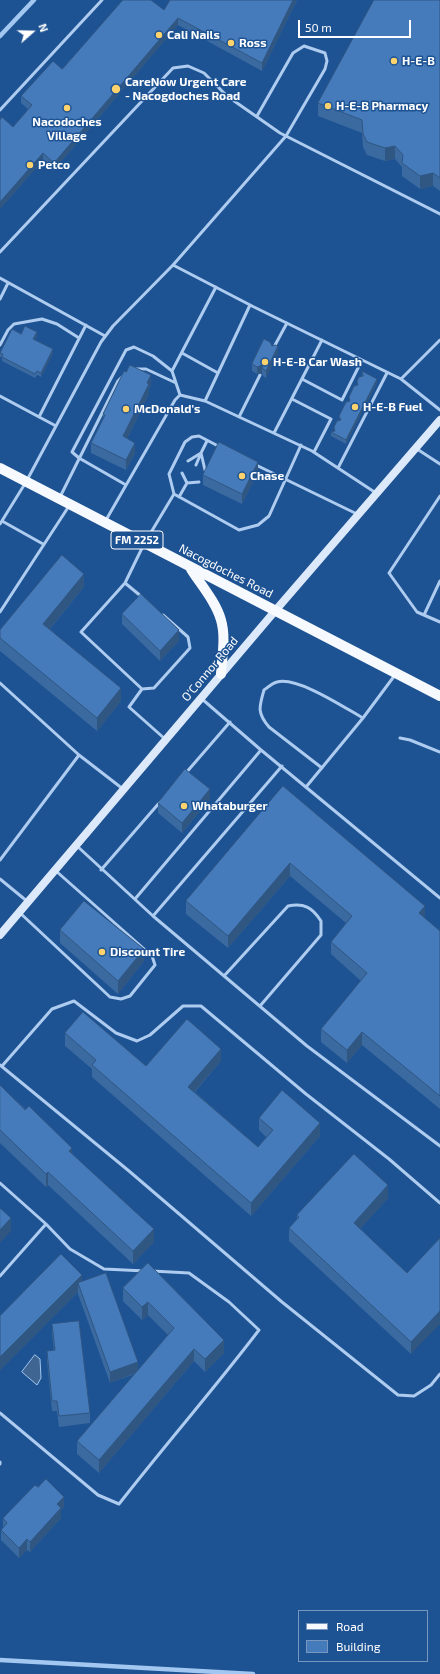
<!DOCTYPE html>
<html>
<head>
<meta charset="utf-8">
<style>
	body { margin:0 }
	#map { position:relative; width:440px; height:1674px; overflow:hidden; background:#1d5293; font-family:"Exo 2",sans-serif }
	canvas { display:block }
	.legend { position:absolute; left:298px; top:1610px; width:130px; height:52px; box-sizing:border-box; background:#1d5293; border:1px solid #7797be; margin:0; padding:5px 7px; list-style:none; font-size:12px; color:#fff }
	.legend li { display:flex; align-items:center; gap:8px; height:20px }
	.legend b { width:20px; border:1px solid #7797be }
	.north { position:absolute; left:12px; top:12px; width:40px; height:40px; -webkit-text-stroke:3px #1d5293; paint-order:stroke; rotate:70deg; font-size:11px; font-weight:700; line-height:16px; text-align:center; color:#fff }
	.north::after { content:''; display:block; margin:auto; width:14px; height:18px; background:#fff; clip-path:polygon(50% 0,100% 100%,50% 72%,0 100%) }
	.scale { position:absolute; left:298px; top:20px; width:113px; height:18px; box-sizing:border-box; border:2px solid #fff; border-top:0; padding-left:5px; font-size:12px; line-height:14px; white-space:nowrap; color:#fff; -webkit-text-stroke:3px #1d5293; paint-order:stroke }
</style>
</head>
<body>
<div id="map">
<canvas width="440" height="1674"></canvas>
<ul class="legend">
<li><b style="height:5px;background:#f6faff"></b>Road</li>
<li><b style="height:11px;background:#457bba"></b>Building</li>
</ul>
<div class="north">N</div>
<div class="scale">50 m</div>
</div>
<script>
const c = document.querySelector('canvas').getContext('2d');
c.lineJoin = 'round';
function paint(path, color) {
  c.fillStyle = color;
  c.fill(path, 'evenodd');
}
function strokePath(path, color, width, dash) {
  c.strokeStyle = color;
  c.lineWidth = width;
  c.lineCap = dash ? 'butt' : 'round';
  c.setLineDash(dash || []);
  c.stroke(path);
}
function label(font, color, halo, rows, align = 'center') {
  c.font = font + ' "Exo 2",sans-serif';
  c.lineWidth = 3;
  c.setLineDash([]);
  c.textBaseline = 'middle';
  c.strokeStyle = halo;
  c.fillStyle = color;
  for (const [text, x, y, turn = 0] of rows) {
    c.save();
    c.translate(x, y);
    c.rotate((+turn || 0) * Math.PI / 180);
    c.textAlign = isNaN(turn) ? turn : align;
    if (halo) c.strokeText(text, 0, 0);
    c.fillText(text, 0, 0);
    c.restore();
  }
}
const water = new Path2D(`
	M35,1355L40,1359L41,1378L37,1385L22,1372Z`);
paint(water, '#3f6593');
strokePath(water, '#a2c7f0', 1);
strokePath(new Path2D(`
	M0,36L34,0
	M0,1660L253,1674`), '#a2c7f0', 4.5);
strokePath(new Path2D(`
	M0,110L102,0
	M0,252L173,68L188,66L204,73L227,96L280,133L440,214
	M173,265L286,136L325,69L327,61L325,53L304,46L293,53L257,116
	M0,278L105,336
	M0,299L8,283
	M0,345L8,330L14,324L42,319L57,324L79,338
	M274,347L287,323
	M182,353L218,373
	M135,369H146L176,383
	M172,371L216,287
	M302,379L342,400L362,360
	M401,379L440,340
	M180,395L205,401L312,451L376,493
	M0,396L56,426
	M292,399L331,419L314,452
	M205,401L250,305
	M39,417L86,325
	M239,417L260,375
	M274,433L322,340
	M417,449L440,464
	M188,461L201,453
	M196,465L201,453
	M256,465L357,514
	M338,468L387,373
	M205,470L201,453L207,441
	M182,473L187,483
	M126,485L79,458L72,452L126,350L134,347L153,356L172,371L180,395
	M174,494L169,474L185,442L192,437L199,436L220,447
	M440,496L389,573L417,612L440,622
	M60,497L118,381L124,375
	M179,497L187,483L199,482
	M106,520L175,400L180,395
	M2,521L43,544
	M0,524L26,482L101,342L113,326L173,265L254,307L401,379L440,410
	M125,583L142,597
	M0,612L69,506
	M424,615L440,581
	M0,683L79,755L123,789
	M142,689L154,688L190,648L188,637L163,615
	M202,699L261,750L440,898
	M400,738L410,740L440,752
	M165,739L129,707L142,689L81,632L125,583L144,544L174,494L239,530L258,525L269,516L301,445
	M322,768L269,727C257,713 259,707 264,690C268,687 273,683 277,682C297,676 345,708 363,718
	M185,774L230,722
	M306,787L363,718L395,675
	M77,846L153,916L307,1046L440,1146
	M0,860L79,755
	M101,870L160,802
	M0,879L28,902
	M135,899L261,750
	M19,912L110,997L121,999L130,996L155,965L152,956L56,871
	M153,916L282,766
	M224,976L288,906C304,903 312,907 321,921V935L260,1006
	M0,1065L129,1171L282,1302L398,1395L414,1396L431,1385L440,1374
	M2,1066L52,1009L74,1001L116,1033L137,1041L150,1035L183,1006H201L306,1094L389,1159L440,1203
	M0,1183L46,1224L70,1249L104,1269L145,1271
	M0,1276L46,1224
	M0,1413L98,1495L119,1504C165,1445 214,1389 259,1330L229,1302L189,1273L152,1271
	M0,1462V1464`), '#aeccef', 3);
strokePath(new Path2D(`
	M0,935L275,611L440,420`), '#dbe9fa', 8);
strokePath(new Path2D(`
	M0,468L440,696
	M191,569C201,585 216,602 221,620C226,637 222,657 221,674`), '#f6faff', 10);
paint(new Path2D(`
	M170,0H297L262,71L178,25L54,170L43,160L0,209V120L13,127L28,109L21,103V96L62,69L164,10Z
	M440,0V191L433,186L420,189L402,176V167L395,159L385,161L367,155L363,147L362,133L318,116V103Z
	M21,334L37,336L35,340L53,353L41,377L37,375L35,378L2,361V357H0V353Z
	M272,346L278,353L266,378L263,376L262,373L257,374L252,371V364Z
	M362,371L377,383L346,444L331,436V432L334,431V427L340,420L339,416L349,401V397L357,385V381L362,376Z
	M151,386L149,388V394L127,439L135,453L126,470L91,453V443L103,420V414Z
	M258,472L242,504L203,485V475Z
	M84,587L50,629L121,701L97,731L0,651V630Z
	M122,614L179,641L160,661L122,624Z
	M283,786L425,918L440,931V1109L362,1045L347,1063L321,1042V1029L361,981L331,954V942L346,923L290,876L228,948L186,914V901Z
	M210,799L182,833L158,813V803Z
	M60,930L144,961L118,994L60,943Z
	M65,1033L146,1066L221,1061L195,1092L258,1147L266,1137L259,1130V1118L320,1136L251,1216L92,1077V1069L65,1046Z
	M0,1085L72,1153L154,1242L133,1264L48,1185L46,1187L0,1143Z
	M388,1198L360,1229L407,1273L440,1238L411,1354L289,1241V1228L297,1219V1215Z
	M148,1263L224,1353L205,1372L194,1361L99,1473L77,1454V1441L135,1374L110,1383L78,1294V1292L0,1370V1316L82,1282L138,1370L168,1335L148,1315L142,1320L123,1301V1288Z
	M52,1324L90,1413V1423L59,1427L57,1411H52L47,1361V1351H54L52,1334Z
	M38,1487L64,1507L61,1510V1518L30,1552L27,1550L19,1558L1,1540V1530L3,1528V1518Z`), '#3b6aa0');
paint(new Path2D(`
	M293,0H297L262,71V63Z
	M178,18V25L54,170V163Z
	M395,146V159L385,161V148Z
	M43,153V160L0,209V202Z
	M433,173V186L420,189V176Z
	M37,332V336L33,343V339Z
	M278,346V353L266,378V371Z
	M53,349V353L41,377V373Z
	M262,365V373L257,374V367Z
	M151,375V386L149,388V394L123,447V436Z
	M377,379V383L346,444V440Z
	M135,443V453L126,470V460Z
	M258,462V472L242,504V494Z
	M84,574V587L43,637V624Z
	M179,630V641L160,661V651Z
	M121,688V701L97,731V718Z
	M210,789V799L182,833V823Z
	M290,863V876L228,948V936Z
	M425,906V918L419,913Z
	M144,949V961L118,994V981Z
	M362,1032V1045L347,1063V1050Z
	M221,1049V1061L188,1099V1087Z
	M320,1123V1136L251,1216V1203Z
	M72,1148V1160L69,1151Z
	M48,1172V1185L46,1187V1174Z
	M388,1185V1198L354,1236V1223Z
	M11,1218V1231L0,1243V1230Z
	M154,1229V1242L133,1264V1251Z
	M82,1275V1288L78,1283V1292L0,1370V1357Z
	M148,1302V1315L142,1320V1307Z
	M440,1311V1324L411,1354V1342Z
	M224,1340V1353L205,1372V1359Z
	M194,1349V1361L99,1473V1460Z
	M138,1362V1372L110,1383V1372Z
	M64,1497V1507L61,1510V1518L30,1552V1542L57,1504Z
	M27,1539V1550L19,1558V1548Z`), '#305682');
const building = new Path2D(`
	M123,0H151L164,10L170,0H293L262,63L178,18L54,163L43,153L0,202V120L2,117L13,127L32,105L21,96L53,61L62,69Z
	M374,0H440V178L433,173L420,176L402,163L403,155L395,146L385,148L367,142L363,134L362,120L318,103Z
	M25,326L37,332L33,339L53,349L41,373L37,371L35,374L2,357L3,354L0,353L12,329L21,334Z
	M264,339L270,342L272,346L275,345L278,346L266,371L263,369L262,365L257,367L252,364Z
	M130,365L151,375L147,383L149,384L123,436L135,443L126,460L91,443L105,415L103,414L124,371L126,372Z
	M362,371L377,379L346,440L331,432L335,431L334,427L337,421L341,420L339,416L346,402L350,401L349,397L354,386L358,385L357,381L359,377L363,376Z
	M219,442L258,462L242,494L203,475Z
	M62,555L84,574L43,624L121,688L97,718L0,638V630Z
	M141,594L179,630L160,651L122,614Z
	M185,769L210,789L182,823L158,803Z
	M283,786L425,906L419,913L440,931V1096L362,1032L347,1050L321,1029L367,973L331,942L352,916L290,863L228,936L186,901Z
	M84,901L144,949L118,981L60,930Z
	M83,1012L146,1066L187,1019L221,1049L188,1087L258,1147L273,1130L259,1118L282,1090L320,1123L251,1203L92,1065L96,1060L65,1033Z
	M0,1085L25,1110L29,1106L72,1148L69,1151L154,1229L133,1251L48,1172L46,1174L0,1130Z
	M354,1154L388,1185L354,1223L407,1273L440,1238V1311L411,1342L289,1228L299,1217L297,1215Z
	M0,1208L11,1218L0,1230Z
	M61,1254L82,1275L0,1357V1316Z
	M148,1263L224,1340L205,1359L194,1349L99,1460L77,1441L174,1328L148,1302L142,1307L123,1288Z
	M106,1273L138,1362L110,1372L78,1283Z
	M79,1321L90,1413L59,1416L57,1401H52L47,1351L55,1350L52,1324Z
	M46,1479L64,1497L57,1504L61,1508L30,1542L27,1539L19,1548L1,1530L7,1523L3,1518L35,1485L38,1487Z`);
paint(building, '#457bba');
strokePath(building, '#305682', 1);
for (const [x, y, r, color] of [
	[159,35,4,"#fed26d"],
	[231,43,4,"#fed26d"],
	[394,61,4,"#fed26d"],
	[116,89,5,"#fed26d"],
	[328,106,4,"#fed26d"],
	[67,108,4,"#fed26d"],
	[30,165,4,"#fed26d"],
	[265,362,4,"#fed26d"],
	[355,407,4,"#fed26d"],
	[126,409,4,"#fed26d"],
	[242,476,4,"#fed26d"],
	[184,806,4,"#fed26d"],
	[102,952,4,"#fed26d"]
]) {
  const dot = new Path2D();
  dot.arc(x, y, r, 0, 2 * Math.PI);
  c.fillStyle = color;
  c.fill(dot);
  strokePath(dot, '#1d5293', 1.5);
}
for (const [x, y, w] of [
	[137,540,52]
]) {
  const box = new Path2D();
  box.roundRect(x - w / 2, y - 9, w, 18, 3);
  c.fillStyle = '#1d5293';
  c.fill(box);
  strokePath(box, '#fff', 1);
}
label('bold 11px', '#fff', null, [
	["FM 2252",137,540]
]);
label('bold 12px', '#fff', '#1d5293', [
	["Cali Nails",167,35],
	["Ross",239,43],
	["H-E-B",402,61],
	["CareNow Urgent Care",125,82],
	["- Nacogdoches Road",125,96],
	["H-E-B Pharmacy",336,106],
	["Nacodoches",67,122,"center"],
	["Village",67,136,"center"],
	["Petco",38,165],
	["H-E-B Car Wash",273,362],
	["H-E-B Fuel",363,407],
	["McDonald's",134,409],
	["Chase",250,476],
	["Whataburger",192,806],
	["Discount Tire",110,952]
], 'left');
label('12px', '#fff', '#1d5293', [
	["Nacogdoches Road",226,571,27],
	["O'Connor Road",210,669,-50]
]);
</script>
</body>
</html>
